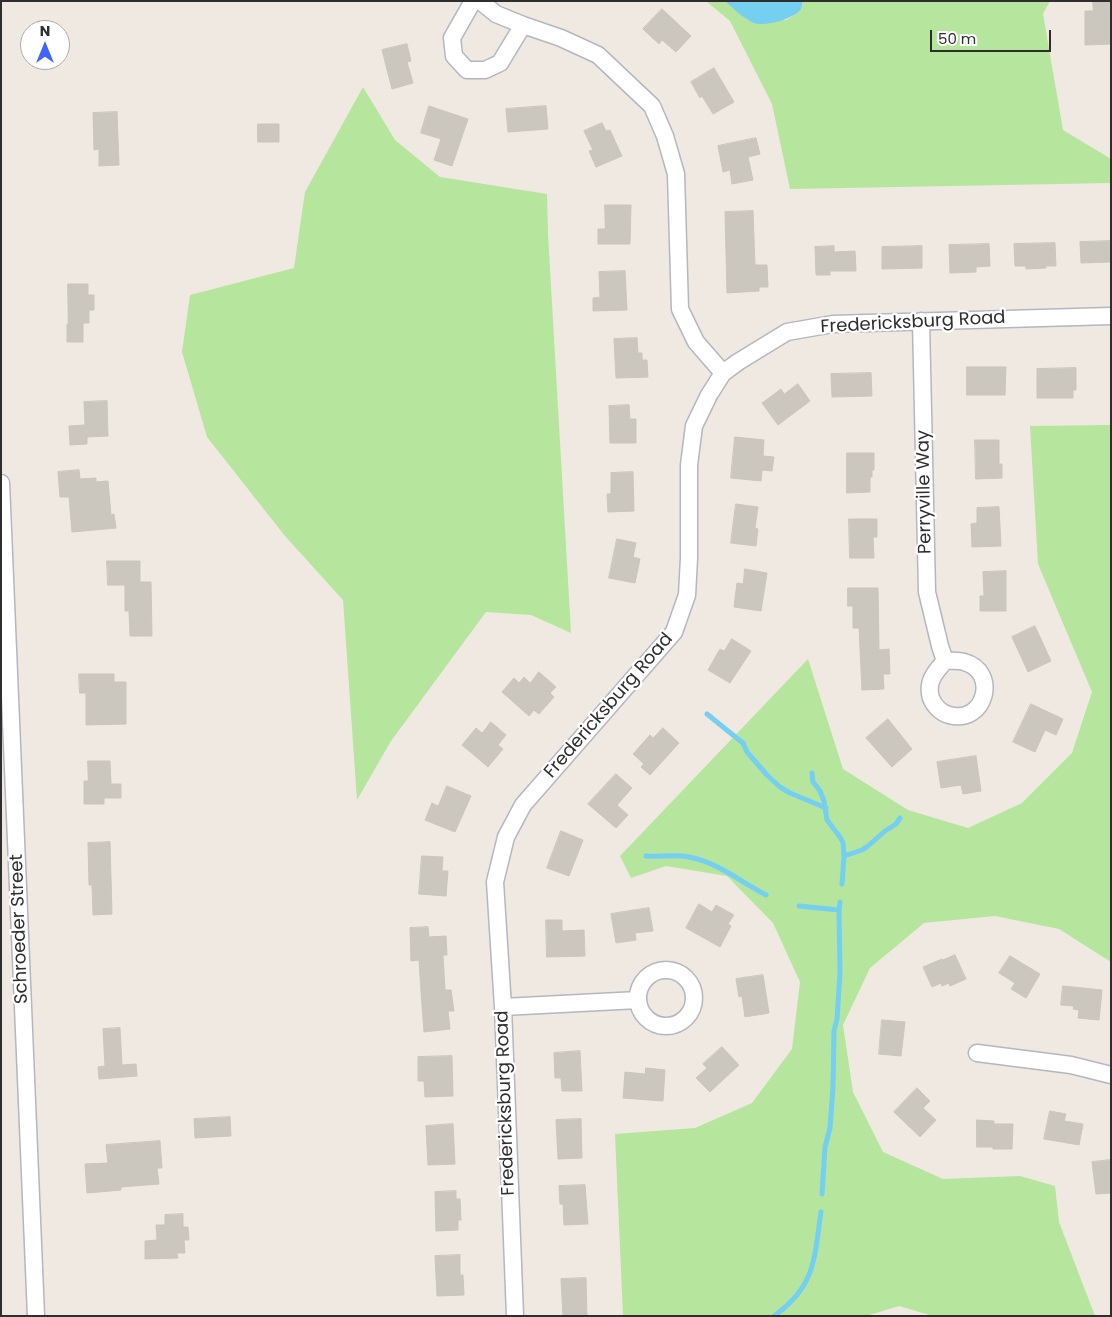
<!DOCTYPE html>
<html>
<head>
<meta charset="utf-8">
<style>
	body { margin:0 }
	#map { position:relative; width:1112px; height:1317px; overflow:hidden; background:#efe9e1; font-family:Poppins,sans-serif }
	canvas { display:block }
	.frame { position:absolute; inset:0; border:2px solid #2e2e2e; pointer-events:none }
	.north { position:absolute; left:20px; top:20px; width:50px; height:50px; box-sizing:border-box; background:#fff; border:1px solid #ababab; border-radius:50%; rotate:0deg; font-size:14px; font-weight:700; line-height:20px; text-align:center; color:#2e2e2e }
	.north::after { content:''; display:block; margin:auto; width:18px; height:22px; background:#4264fb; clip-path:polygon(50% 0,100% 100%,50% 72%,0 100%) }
	.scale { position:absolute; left:930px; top:30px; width:121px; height:22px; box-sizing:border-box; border:2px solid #2e2e2e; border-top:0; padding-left:6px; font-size:15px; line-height:18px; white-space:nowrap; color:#2e2e2e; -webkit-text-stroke:4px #fff; paint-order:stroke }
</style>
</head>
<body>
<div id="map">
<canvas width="1112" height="1317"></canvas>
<div class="frame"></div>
<div class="north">N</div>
<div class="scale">50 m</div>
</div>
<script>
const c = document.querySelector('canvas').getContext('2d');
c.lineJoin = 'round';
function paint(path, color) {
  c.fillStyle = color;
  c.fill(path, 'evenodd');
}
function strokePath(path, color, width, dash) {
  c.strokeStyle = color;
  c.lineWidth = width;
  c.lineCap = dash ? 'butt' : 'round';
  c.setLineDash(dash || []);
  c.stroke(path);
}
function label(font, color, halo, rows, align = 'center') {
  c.font = font + ' Poppins,sans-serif';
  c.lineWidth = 4.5;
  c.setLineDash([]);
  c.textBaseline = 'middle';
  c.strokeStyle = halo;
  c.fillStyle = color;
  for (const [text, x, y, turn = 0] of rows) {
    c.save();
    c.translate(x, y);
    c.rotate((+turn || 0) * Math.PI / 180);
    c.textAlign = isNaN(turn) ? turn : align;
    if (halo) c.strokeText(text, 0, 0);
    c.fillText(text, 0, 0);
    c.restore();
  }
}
paint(new Path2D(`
	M706,1H725L730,5L786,20C795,15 801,12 803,1H1050L1043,14L1063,130L1111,159V183L790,189L772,104L730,21Z
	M363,87L395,140L440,177L547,194L548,234L571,633L531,615L486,612L391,741L357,800L343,600L285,536L207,437L182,352L190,295L294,268L305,192Z
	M1111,425V962L1059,929L995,916L924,923L870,968L843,1025L853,1092L883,1152L943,1179L1020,1176L1055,1186L1059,1222L1095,1316H933L899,1306L866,1316H623L615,1134L695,1128L752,1103L792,1049L800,982L773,923L727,876L666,866L631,878L620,856L808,659L843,769L908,810L968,828L1022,803L1072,753L1092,692L1038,564L1030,426Z`), '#b6e59e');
paint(new Path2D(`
	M725,1H803C802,3 802,7 801,9C795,19 764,27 754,23C743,18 734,9 725,1Z`), '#75cff0');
strokePath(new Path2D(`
	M707,714L728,731L743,743L747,752L767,775L780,787L790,793L826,808
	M812,773L813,782L820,791L824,801L827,820L840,837L843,843L844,856L842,884
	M646,856C660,857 675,854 689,857C717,862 741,882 766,895
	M844,856L862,850L868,846L885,831L896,824L900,818
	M799,906L839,910
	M822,1194L825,1147L830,1128L833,1088L834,1031L837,1019L840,973L839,910L840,902
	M774,1316C816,1286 814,1259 821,1212`), '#75cff0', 5);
const building = new Path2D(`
	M1093,1H1111V44L1085,45V11H1093Z
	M662,9L691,36L676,52L662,40L659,44L643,29Z
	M407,44L411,61L407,62L413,83L392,89L382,50Z
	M714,68L734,102L713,114L702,96L700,98L691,82Z
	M429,106L468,119L452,166L434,160L441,139L421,133Z
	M546,106L548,129L508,132L506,109Z
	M117,112L119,165L99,166V149L94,150L93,113Z
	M602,123L606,131L610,130L622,156L596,167L589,151L593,150L584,131Z
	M258,124H279V142H258Z
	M756,138L760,154L748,157L753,180L732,184L730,170L723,172L718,146Z
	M605,205H631L630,244H598V229H605Z
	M753,211L755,265H767L768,287H759V291L727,293L725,212Z
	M1111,241V262L1081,263L1080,242Z
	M1055,243L1056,266H1046V268L1026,269V266H1015L1014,244Z
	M989,244L990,266L976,267V272L950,273L949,245Z
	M834,246V252L855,251L856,271H830V275H816L815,247Z
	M922,246V268L882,269V247Z
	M625,271L627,310L593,311V298L600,297L599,272Z
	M68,284H88V295H94V310H89V323H83V342H67V324H68Z
	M637,338L638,353H642V360H647L648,377L616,378L614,339Z
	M967,367H1006L1005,395H967Z
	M1076,368V390H1073V398H1037V369Z
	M871,373L872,396L832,397L831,374Z
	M798,384L810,401L778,425L762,403L781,389L784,394Z
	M107,401L108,436L87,437V444L70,445L69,426L85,425L84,402Z
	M629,405L630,419H636V443H610L609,406Z
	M735,437L764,440L763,456L774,457L772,471L762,470L761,481L731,478Z
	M975,440H999V464H1002V478L976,479Z
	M847,453H874V470H872V477H870V492L847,493Z
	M79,470L80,479L96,478V482L108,481L111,515L114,514L116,528L72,532L69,497H60L58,472Z
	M633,472L634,511L608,512L607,494H611V473Z
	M736,504L758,507L755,528L758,529L756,546L731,543Z
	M999,507L1001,546L972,547L971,524L977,523V508Z
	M849,519H877V537H873L874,558H850Z
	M617,539L636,543L633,557L640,559L635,583L609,578Z
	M107,561H140V582H151L152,636H130L129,611H125V585H108Z
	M745,569L767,573L761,611L734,607L737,583L743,584Z
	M1006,571V611H980V596H984L983,572Z
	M848,588H878L879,650L889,649L890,674H883L884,689L862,690L859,628H853V606H848Z
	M1035,626L1051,661L1028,672L1012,637Z
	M732,639L751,651L730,683L708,670L720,649L724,651Z
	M539,672L556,687L550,693L554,697L539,714L534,710L529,716L502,692L514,678L519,683L524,677L530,683Z
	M79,674H114V682H126V724L86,725V693H80Z
	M1031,704L1063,719L1056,735L1045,730L1035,752L1013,742Z
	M888,719L912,749L892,767L866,738Z
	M491,722L506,735L498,745L503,749L488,767L462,745L476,728L482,733Z
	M663,728L679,743L650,775L641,767L644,764L633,754L650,735L653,738Z
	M976,756L981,791L963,794L961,785L941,788L937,762Z
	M88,761H110L111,784H121V798H104V804H84V781H88Z
	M616,774L632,788L617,805L628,815L616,828L588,804Z
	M447,786L471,796L455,832L425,820L432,803L438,806Z
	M561,831L583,840L569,876L547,868Z
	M110,842L112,914L93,915L92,885H89L88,843Z
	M422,856L443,857L442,871H448L446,896L419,894Z
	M699,904L712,912L716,905L734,915L728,924L731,926L720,947L686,928Z
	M649,908L653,931L635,933L636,940L616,943L611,914Z
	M546,920H562V931L584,930L585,956L547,957Z
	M428,927L429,937L446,936L447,955H443L445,990H451L454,1011H448L450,1029L424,1032L421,992L419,960L411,961L410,928Z
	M955,955L966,979L950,986L949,983L942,986L941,983L932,987L923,967L942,959V960Z
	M1010,956L1040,974L1026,998L1011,989L1015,983L999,973Z
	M763,975L769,1013L745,1017L742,996L739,997L736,979Z
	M1063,986L1102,990L1099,1020L1078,1018L1079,1010L1073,1009L1074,1006L1061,1005Z
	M882,1020L905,1022L901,1056L879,1054Z
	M120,1028L122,1065L136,1064L137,1076L99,1079L98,1067L105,1066L103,1029Z
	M722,1047L739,1065L710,1092L696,1078L707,1068L703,1064Z
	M580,1051L582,1091H562L561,1078H555L554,1053Z
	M452,1056L453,1096L425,1097L424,1081H418V1057Z
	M646,1068L665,1070L663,1101L623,1098L625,1072L645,1074Z
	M917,1088L930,1101L923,1108L936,1120L920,1137L894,1112Z
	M1050,1111L1066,1114L1064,1121L1083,1124L1079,1145L1044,1139Z
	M230,1117L231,1136L195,1138L194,1119Z
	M581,1119L582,1158L558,1159L556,1120Z
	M977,1120L994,1121V1124H1013L1012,1149H993V1147H977Z
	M453,1124L455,1164L428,1165L426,1126Z
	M160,1141L162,1168H157L159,1184L121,1187V1190L87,1193L85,1164L108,1163L106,1145Z
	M1111,1160V1193L1096,1194L1092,1162Z
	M585,1185L588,1224L564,1225L563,1204H560L559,1186Z
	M456,1191V1199H460L461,1220H458V1230L436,1231L435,1192Z
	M183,1214V1227H188L189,1240H184L185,1253H177L178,1258L145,1259V1241L157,1240L156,1225H165V1215Z
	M460,1255V1275H463L464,1295L437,1296L435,1256Z
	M586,1278L587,1316H563L561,1279Z`);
paint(building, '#cbc7bf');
strokePath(building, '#cbc5ba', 1);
const street = new Path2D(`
	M473,1L452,38L454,56L467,70H485L500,63L523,25
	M480,1L496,14L523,25L561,38L598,55L652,106L665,136L676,174L680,309L696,342L723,373
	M921,321L927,592L940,646L945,661
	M1,483L36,1316
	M945,661C951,661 958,660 964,662C999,671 986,725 949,715C941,713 934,706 931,698C926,682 935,672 945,661Z
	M638 998a28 28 0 1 1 56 0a28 28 0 1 1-56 0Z
	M503,1007L638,1000
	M977,1053L1071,1065L1111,1075
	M515,1316L503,1007L495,882L506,837L523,805L674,632L687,595L689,558V465L694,426L709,395L723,373L738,362L787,332L833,324L1111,316`);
strokePath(street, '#b4b7c1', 19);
strokePath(street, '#fff', 16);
label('18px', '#2e2e2e', '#fff', [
	["Fredericksburg Road",913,323,-3],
	["Perryville Way",925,492,-91],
	["Fredericksburg Road",609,706,-49],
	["Schroeder Street",20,929,-92],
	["Fredericksburg Road",506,1103,-92]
]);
</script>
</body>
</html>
